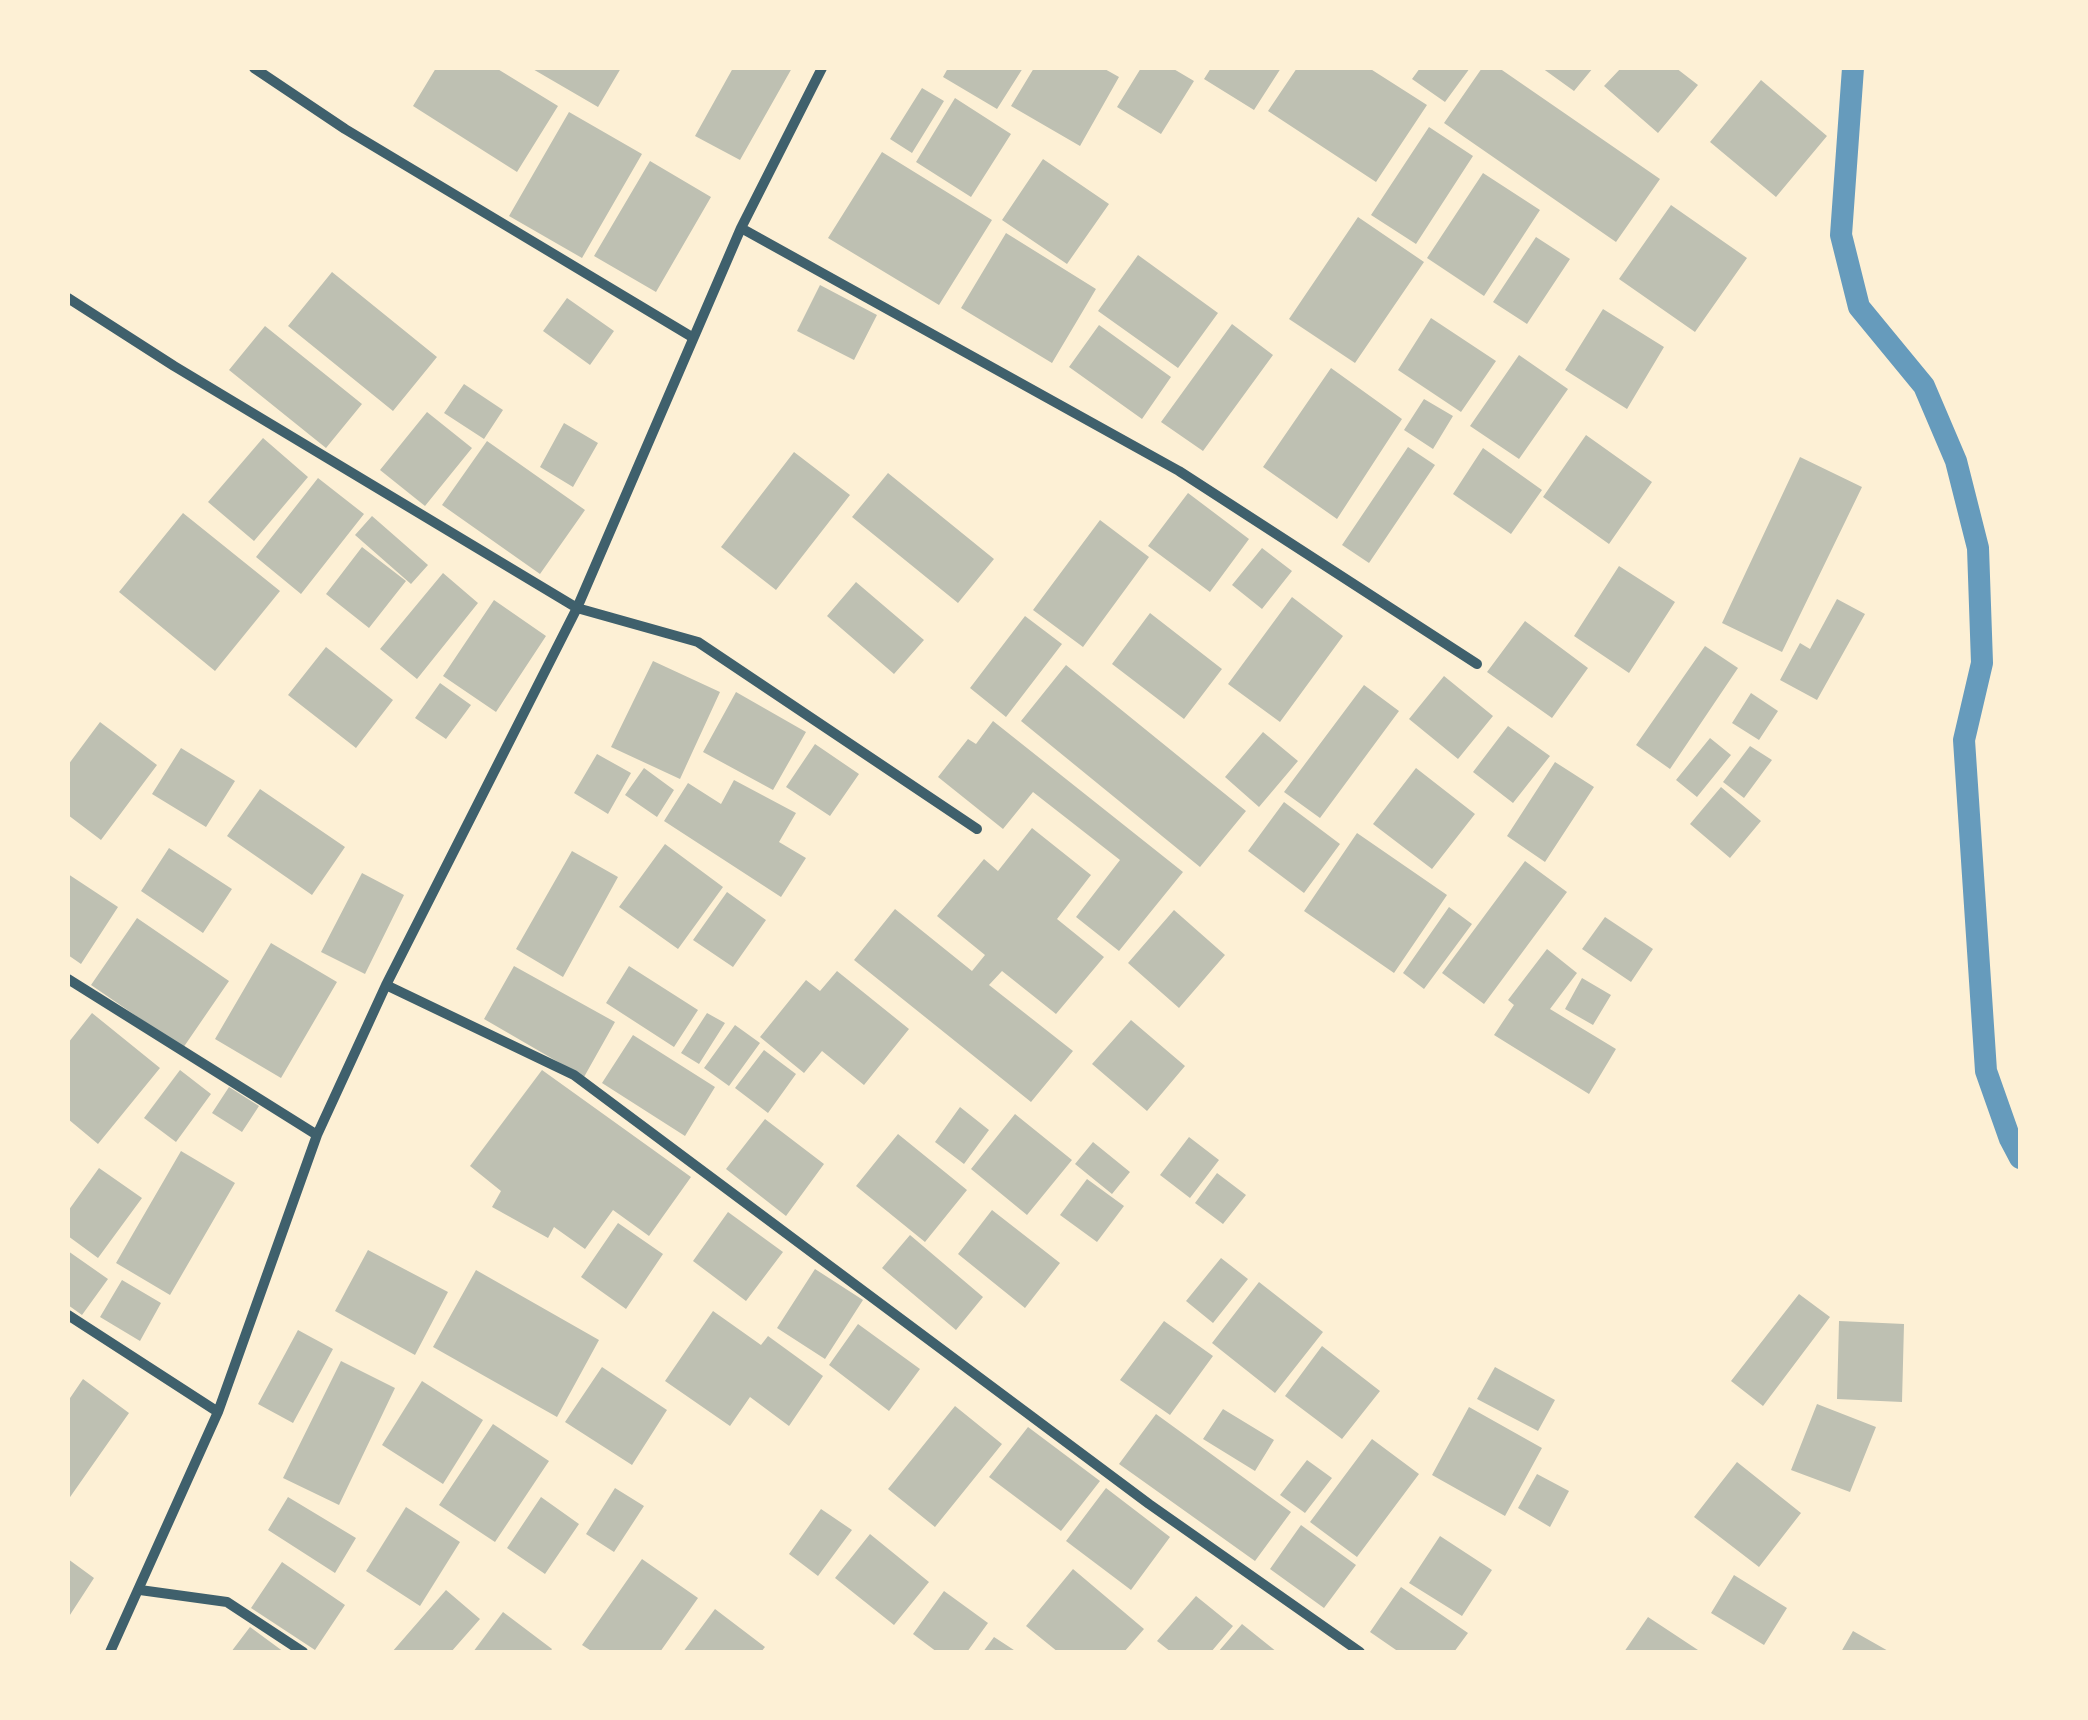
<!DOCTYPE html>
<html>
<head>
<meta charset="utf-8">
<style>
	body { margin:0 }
	#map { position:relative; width:2088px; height:1720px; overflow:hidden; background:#fdf0d5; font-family:"Source Serif 4",serif }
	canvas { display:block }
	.frame { position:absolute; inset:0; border:70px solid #fdf0d5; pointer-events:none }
</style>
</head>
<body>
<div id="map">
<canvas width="2088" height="1720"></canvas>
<div class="frame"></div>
</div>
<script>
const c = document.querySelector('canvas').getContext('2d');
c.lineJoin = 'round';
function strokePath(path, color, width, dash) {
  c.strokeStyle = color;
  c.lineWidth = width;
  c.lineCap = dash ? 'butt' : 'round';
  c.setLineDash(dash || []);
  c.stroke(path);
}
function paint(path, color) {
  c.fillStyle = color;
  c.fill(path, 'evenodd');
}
strokePath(new Path2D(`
	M1853,68L1841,235L1859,307L1924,386L1956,461L1978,548L1982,663L1964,740L1986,1071L2010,1139L2020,1158`), '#669bbc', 22);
paint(new Path2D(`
	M436,68H496L558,106L517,172L413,106Z
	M531,68H621L598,107Z
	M733,68H792L740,160L695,136Z
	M948,68H1023L997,109L943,77Z
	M1034,68H1103L1119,77L1080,146L1011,106Z
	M1141,68H1172L1194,81L1161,134L1117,107Z
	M1211,68H1281L1254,110L1204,79Z
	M1297,68H1369L1427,105L1376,182L1268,111Z
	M1420,68H1470L1445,102L1412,79Z
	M1482,68H1499L1660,179L1616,242L1444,123Z
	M1542,68H1593L1574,91Z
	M1621,68H1676L1698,85L1658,133L1604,86Z
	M1761,80L1827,136L1776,197L1710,142Z
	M922,88L944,101L912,153L890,139Z
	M955,98L1011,134L971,197L916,162Z
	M569,112L642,154L582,258L509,216Z
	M1429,127L1473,156L1416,244L1371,215Z
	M882,152L992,220L939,305L828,238Z
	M1043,159L1109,204L1067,264L1002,220Z
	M650,161L711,197L656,292L594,256Z
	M1483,173L1540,210L1484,296L1427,258Z
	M1671,205L1747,258L1695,332L1619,279Z
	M1358,217L1424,262L1355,363L1289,319Z
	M1006,233L1096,289L1052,363L961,308Z
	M1536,237L1570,259L1527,324L1493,302Z
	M1138,255L1218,313L1178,368L1098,311Z
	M332,272L437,357L393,411L288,326Z
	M820,285L877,315L854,360L797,331Z
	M567,298L614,331L590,365L543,331Z
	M1603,309L1664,347L1627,409L1565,370Z
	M1431,318L1496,361L1461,412L1398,370Z
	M1232,324L1273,355L1203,451L1161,422Z
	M1099,325L1171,377L1142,419L1069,367Z
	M265,326L362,404L326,448L229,370Z
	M1519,355L1568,389L1519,459L1470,426Z
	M1331,368L1402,419L1337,519L1263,467Z
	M464,384L503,410L484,439L444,413Z
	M1424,399L1453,416L1433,449L1404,430Z
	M427,412L472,448L425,506L380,470Z
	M564,423L598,443L573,487L540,467Z
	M1586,435L1652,482L1609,544L1543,497Z
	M263,438L308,477L254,541L208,502Z
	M487,441L585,510L540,574L442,505Z
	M1408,447L1435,465L1369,563L1342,545Z
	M1483,448L1542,490L1511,534L1453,494Z
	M794,452L850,495L776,590L721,547Z
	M1800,457L1862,487L1782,652L1722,623Z
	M888,473L994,559L958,603L852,517Z
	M318,478L364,514L301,594L256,557Z
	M1188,493L1249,539L1210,592L1148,546Z
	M183,513L280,591L215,671L119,592Z
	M372,516L428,565L411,584L355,535Z
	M1100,520L1149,557L1083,647L1033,610Z
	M362,547L406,581L369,628L326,594Z
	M1262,548L1292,571L1262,609L1232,585Z
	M1619,566L1675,602L1629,673L1574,636Z
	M443,573L478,603L417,679L380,649Z
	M856,582L924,640L894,674L827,616Z
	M1292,597L1343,636L1280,722L1228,684Z
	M1837,599L1865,614L1817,700L1780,680L1800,643L1810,649Z
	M494,600L546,636L496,712L443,676Z
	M1150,613L1222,669L1184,719L1112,664Z
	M1025,616L1062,644L1006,717L970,688Z
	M1525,621L1588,668L1552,718L1487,672Z
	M1705,646L1738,668L1670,769L1636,745Z
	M326,647L393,700L356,748L288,695Z
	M653,661L720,692L680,779L611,747Z
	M1066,665L1246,811L1200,867L1021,721Z
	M1444,676L1493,716L1458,759L1409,719Z
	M440,683L471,705L446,739L415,718Z
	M1364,685L1399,711L1320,818L1284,792Z
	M736,692L806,732L773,790L703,752Z
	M1751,693L1778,711L1759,740L1732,723Z
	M993,721L1183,872L1119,951L1076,917L1120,860L1033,792L1003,829L938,777L968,739L976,744Z
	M100,722L157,765L101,840L68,815V765Z
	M1508,726L1550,756L1513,803L1473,772Z
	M1263,732L1298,761L1259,807L1225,777Z
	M1710,738L1731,755L1697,797L1676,780Z
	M815,744L859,774L830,816L786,787Z
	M1750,746L1772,760L1744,798L1723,782Z
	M181,748L235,781L206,827L152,794Z
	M597,754L631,773L608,814L574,793Z
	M1555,762L1594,787L1545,862L1507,836Z
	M644,768L674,790L657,817L625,795Z
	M1416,768L1475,814L1432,869L1373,824Z
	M734,780L796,813L779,842L806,858L781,897L664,821L688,783L721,804Z
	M1721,787L1761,821L1730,858L1690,824Z
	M260,789L345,847L312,895L227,836Z
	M1284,802L1340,844L1304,893L1248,851Z
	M1032,828L1091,875L1057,919L1104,957L1056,1014L1002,971L989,985L1073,1051L1031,1102L854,960L895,909L972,971L985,955L937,916L984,859L998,871Z
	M1357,833L1447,895L1394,973L1304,911Z
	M665,844L723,887L678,949L619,907Z
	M169,848L232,889L203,933L141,891Z
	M572,851L618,877L563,977L516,949Z
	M1525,861L1567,892L1484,1004L1442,973Z
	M362,873L404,895L365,974L321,952Z
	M68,874L118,907L81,964L68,955Z
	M727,892L766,920L733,967L693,940Z
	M1449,907L1472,924L1424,989L1403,973Z
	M1174,910L1225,955L1179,1008L1128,963Z
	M1605,917L1653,949L1631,982L1582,949Z
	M137,918L229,981L183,1048L91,985Z
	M271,943L337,982L281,1078L215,1039Z
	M1547,949L1577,973L1550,1009L1616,1049L1589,1094L1494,1035L1514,1005L1508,1000Z
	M514,966L615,1022L584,1077L484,1019Z
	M629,966L698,1010L674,1047L606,1003Z
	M837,971L909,1029L864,1085L822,1051L804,1073L760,1037L806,980L820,991Z
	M1582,978L1611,995L1593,1025L1565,1009Z
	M92,1013L160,1068L98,1144L68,1119V1043Z
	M707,1013L725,1023L699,1064L681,1053Z
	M1131,1020L1185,1066L1147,1111L1092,1064Z
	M735,1025L760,1043L729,1086L704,1068Z
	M633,1035L715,1087L685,1136L602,1083Z
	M764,1050L796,1074L768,1113L735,1088Z
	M180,1070L211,1094L176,1142L144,1118Z
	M542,1070L691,1177L649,1236L613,1210L585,1249L554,1227L548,1238L492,1207L501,1191L470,1166Z
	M229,1087L259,1106L242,1132L212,1113Z
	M960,1107L989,1130L964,1164L935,1142Z
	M1015,1114L1072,1160L1027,1215L971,1169Z
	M765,1119L824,1164L786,1216L726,1169Z
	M898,1134L967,1190L925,1242L856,1186Z
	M1189,1137L1219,1160L1190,1198L1160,1175Z
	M1093,1142L1130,1172L1112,1194L1075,1164Z
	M181,1151L235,1183L170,1295L116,1263Z
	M99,1168L142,1198L98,1258L68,1236V1211Z
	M1217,1173L1246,1195L1223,1224L1195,1203Z
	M1087,1179L1124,1206L1097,1242L1060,1215Z
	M992,1210L1060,1263L1025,1308L958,1254Z
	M728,1212L783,1252L746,1301L693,1261Z
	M618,1223L663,1254L626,1309L581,1277Z
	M910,1235L983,1297L956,1330L882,1268Z
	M368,1250L448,1292L415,1355L335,1311Z
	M68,1251L108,1279L82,1315L68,1305Z
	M1221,1258L1248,1279L1213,1323L1186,1301Z
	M815,1269L863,1300L825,1359L777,1328Z
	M476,1270L599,1340L557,1417L433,1347Z
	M122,1280L161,1303L140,1341L100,1317Z
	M1259,1282L1323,1332L1275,1393L1212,1343Z
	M1799,1294L1830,1317L1763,1406L1731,1381Z
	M713,1311L761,1345L768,1336L823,1376L789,1426L750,1397L730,1426L665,1381Z
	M1164,1321L1213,1356L1170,1415L1120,1380Z
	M1839,1321L1904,1324L1902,1402L1837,1399Z
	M858,1324L920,1369L889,1411L829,1365Z
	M298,1330L333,1349L293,1423L258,1404Z
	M1322,1346L1380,1391L1342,1439L1285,1396Z
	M341,1361L395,1388L339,1505L283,1478Z
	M602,1367L667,1410L632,1465L565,1422Z
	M1495,1367L1555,1400L1538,1431L1477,1399Z
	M83,1379L129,1413L68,1500V1401Z
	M422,1381L483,1420L443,1484L382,1445Z
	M1817,1404L1876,1427L1850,1492L1791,1470Z
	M955,1406L1002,1444L935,1527L888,1489Z
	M1469,1407L1542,1448L1505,1516L1432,1475Z
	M1223,1409L1274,1440L1255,1471L1203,1439Z
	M1156,1414L1291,1512L1255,1561L1119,1464Z
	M493,1424L549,1461L495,1542L439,1505Z
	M1028,1427L1100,1481L1061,1531L989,1477Z
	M1372,1439L1419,1474L1357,1557L1310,1522Z
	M1307,1460L1332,1478L1305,1513L1280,1495Z
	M1737,1462L1801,1513L1759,1567L1694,1517Z
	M1537,1474L1569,1491L1550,1527L1518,1508Z
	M615,1488L644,1506L614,1552L586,1534Z
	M1106,1488L1170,1537L1131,1590L1066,1541Z
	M288,1497L356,1538L335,1573L268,1530Z
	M541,1497L579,1524L545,1574L507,1548Z
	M406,1507L460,1542L420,1606L366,1571Z
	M821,1509L852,1530L818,1576L789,1554Z
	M1301,1525L1356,1565L1324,1608L1270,1569Z
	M870,1534L929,1582L894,1625L835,1578Z
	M1440,1536L1492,1570L1462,1616L1409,1583Z
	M68,1559L94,1578L68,1618Z
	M642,1559L698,1598L660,1652H593L582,1645Z
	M282,1562L345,1605L315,1650L251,1608Z
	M1073,1569L1144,1629L1124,1652H1058L1026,1626Z
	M1734,1575L1787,1608L1764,1645L1711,1613Z
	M1401,1587L1468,1633L1454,1652H1399L1370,1632Z
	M446,1590L480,1619L451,1652H392Z
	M944,1591L988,1623L967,1652H937L913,1634Z
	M1196,1596L1233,1626L1211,1652H1171L1157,1641Z
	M715,1609L765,1647L761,1652H683Z
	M503,1612L552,1649L550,1652H473Z
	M1648,1617L1701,1652H1624Z
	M1242,1624L1277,1652H1218Z
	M250,1627L284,1652H231Z
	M1853,1631L1890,1652H1841Z
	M994,1637L1017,1652H983Z`), '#bec0b2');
strokePath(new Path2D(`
	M254,68L345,129L692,337
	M741,228L1179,471L1477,664
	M68,298L174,366L577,608L698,642L977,829
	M68,979L317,1135
	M386,985L574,1075L1149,1504L1360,1652
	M68,1315L218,1412
	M140,1590L227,1602L303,1652
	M110,1652L218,1412L317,1135L386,985L577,608L741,228L822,68`), '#3f606c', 10);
</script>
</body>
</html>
